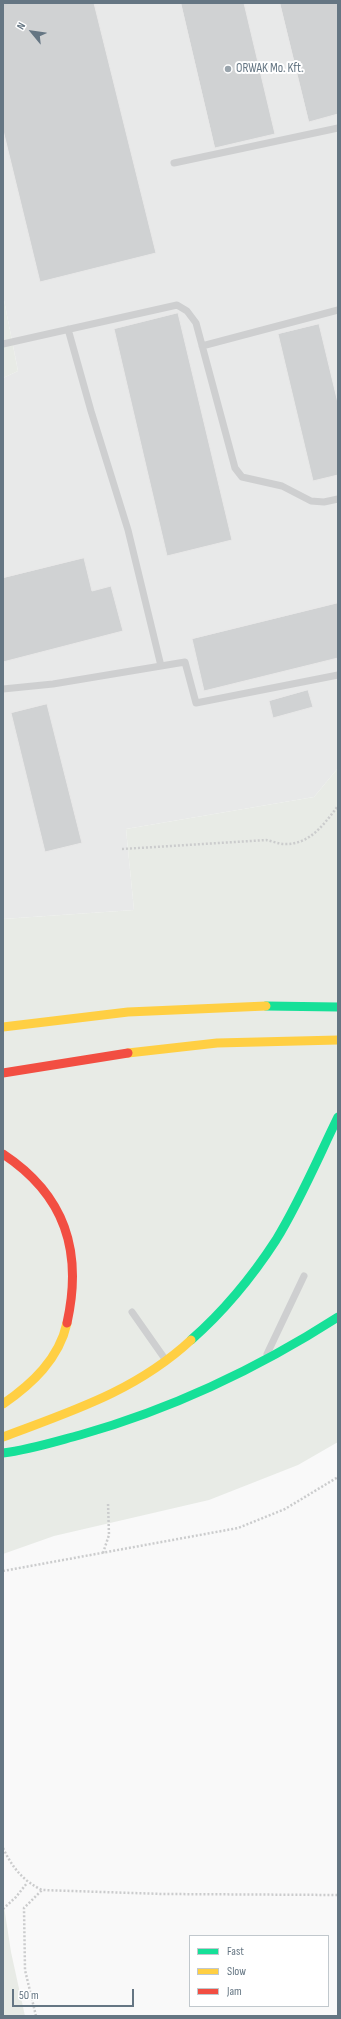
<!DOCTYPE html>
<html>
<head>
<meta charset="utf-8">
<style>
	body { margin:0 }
	#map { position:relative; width:341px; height:2019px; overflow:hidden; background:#f9f9f9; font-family:"Sofia Sans Condensed",sans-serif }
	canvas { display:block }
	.frame { position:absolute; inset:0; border:4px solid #657683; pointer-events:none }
	.legend { position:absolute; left:189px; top:1935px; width:140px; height:72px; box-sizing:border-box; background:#fff; border:1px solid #c1c8cd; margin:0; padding:5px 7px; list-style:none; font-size:12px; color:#657683 }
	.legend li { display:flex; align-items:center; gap:8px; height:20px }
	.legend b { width:20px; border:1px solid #c1c8cd }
	.north { position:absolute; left:12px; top:12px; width:40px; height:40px; -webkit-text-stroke:3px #fff; paint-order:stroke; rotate:299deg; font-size:11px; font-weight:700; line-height:16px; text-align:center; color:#657683 }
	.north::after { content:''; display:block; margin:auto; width:14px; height:18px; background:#657683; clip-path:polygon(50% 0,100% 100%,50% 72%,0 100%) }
	.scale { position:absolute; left:12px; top:1989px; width:122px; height:18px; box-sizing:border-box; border:2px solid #657683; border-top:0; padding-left:5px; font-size:12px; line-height:14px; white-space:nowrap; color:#657683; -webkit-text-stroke:3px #fff; paint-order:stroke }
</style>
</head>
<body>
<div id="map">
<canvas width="341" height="2019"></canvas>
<div class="frame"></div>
<ul class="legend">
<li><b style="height:5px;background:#16e098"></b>Fast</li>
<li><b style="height:5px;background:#ffcf43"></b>Slow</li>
<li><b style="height:5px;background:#f24e42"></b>Jam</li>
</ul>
<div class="north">N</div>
<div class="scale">50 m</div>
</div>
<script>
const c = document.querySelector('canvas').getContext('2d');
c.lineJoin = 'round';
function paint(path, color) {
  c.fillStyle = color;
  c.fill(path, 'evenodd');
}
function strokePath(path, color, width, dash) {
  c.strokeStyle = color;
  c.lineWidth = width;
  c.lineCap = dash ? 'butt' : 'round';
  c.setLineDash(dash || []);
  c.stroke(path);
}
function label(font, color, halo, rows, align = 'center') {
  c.font = font + ' "Sofia Sans Condensed",sans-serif';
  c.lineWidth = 4;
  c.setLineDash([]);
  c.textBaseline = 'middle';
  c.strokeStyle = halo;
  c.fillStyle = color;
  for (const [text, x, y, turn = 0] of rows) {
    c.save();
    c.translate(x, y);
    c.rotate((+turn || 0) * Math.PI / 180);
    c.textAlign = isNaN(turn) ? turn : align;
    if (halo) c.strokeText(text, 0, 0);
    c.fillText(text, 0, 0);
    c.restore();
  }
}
paint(new Path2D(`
	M3,3H338V768L314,797L126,829L134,910L3,919V378L18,371L3,295Z`), '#e8e9e9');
paint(new Path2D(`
	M3,295L18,371L3,378Z
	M338,768V1442L298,1465L209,1500L54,1536L3,1554V919L134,910L126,829L314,797Z
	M3,1900L11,1952L25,2016H3Z`), '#e8ebe6');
const building = new Path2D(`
	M3,3H94L156,253L40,282L3,130Z
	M181,3H244L275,134L215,148Z
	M280,3H338V114L309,122Z
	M178,313L232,540L167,556L114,329Z
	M319,324L338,403V475L313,481L278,334Z
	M84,558L92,591L111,586L123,631L3,662V578Z
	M338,603V658L204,691L192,639Z
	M308,690L313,707L273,718L269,701Z
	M47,704L82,843L45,852L11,713Z`);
paint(building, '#d0d2d3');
strokePath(building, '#e8e8e8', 1);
strokePath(new Path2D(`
	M122,849L266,840C272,841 279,844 284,844C310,845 324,824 338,806
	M103,1553L109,1535L108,1503
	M3,1571L238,1528L285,1509L338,1477
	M3,1848C12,1867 23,1881 42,1890L163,1894L338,1895
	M3,1909L16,1897L27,1883
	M36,2016L25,1970L24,1908L42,1890`), '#cbcccd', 2.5, [2, 2]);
strokePath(new Path2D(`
	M174,163L338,128
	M3,344L177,305L187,311L196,323L235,468L242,477L282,486L311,501L324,502L338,499
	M202,346L338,310
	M161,666L185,662L196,703L338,675
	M3,689L53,684L161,666L128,530L91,411L68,329
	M132,1312L165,1359
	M267,1354L304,1276`), '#cecfd0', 7);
strokePath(new Path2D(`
	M266,1006L338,1007
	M191,1340C224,1311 252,1277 276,1240C300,1201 318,1158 338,1117
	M3,1453C29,1450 54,1442 80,1435C172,1409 257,1369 338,1317`), '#16e098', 9);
strokePath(new Path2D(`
	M3,1027L128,1012L266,1006
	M128,1053L217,1043L338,1040
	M3,1404C32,1384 59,1359 67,1323
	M3,1437C72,1411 136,1391 191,1340`), '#ffcf43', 9);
strokePath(new Path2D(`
	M3,1073L128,1053
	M3,1154C65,1195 83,1251 67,1323`), '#f24e42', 9);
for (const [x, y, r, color] of [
	[228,69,4,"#99a4ac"]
]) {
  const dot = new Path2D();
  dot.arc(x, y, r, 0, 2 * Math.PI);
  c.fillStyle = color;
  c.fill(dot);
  strokePath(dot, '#fff', 1.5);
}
label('13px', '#657683', '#fff', [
	["ORWAK Mo. Kft.",236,69]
], 'left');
</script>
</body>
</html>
